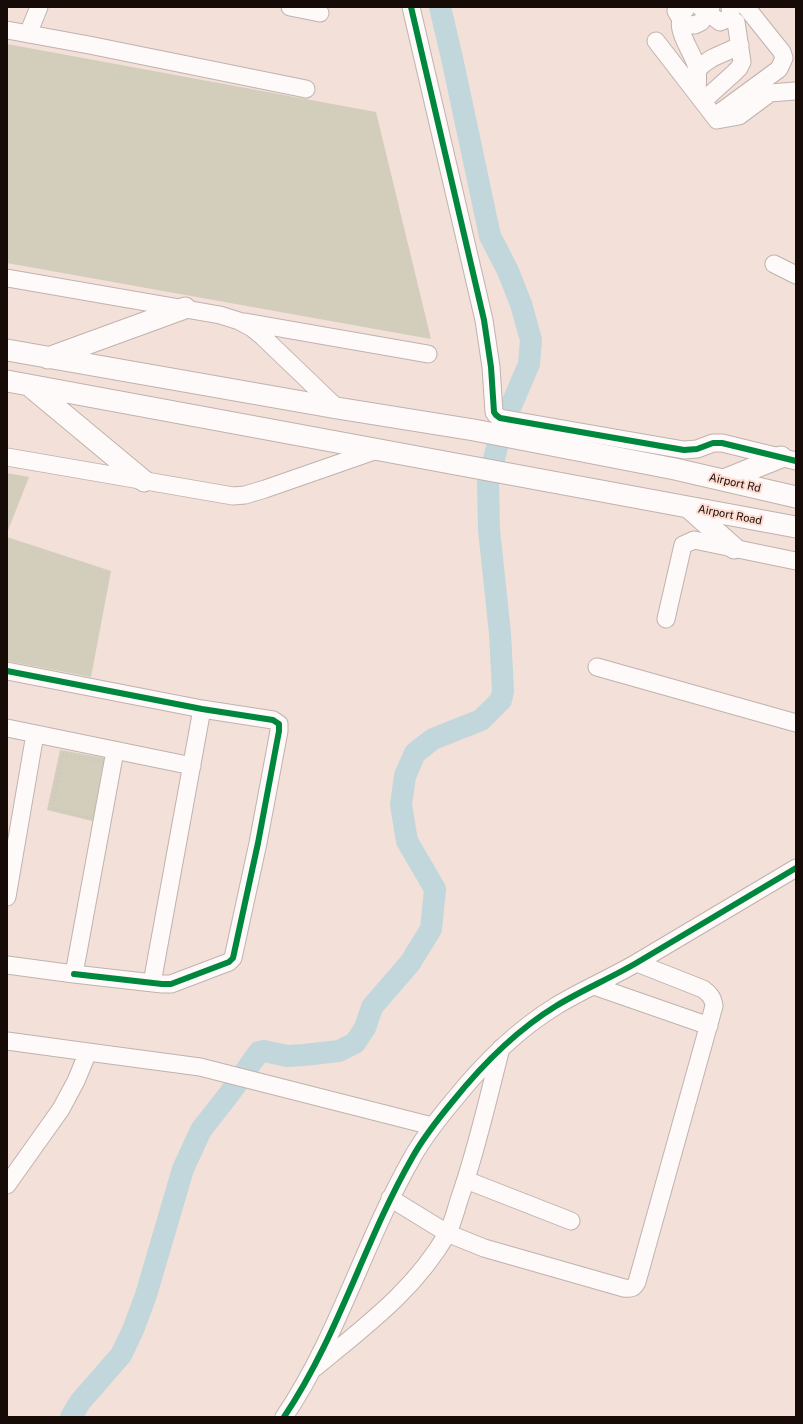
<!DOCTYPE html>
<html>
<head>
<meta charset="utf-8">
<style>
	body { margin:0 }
	#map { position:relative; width:803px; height:1424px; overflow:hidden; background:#f3e0d9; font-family:"Public Sans",sans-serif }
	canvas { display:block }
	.frame { position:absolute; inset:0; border:8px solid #160b07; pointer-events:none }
</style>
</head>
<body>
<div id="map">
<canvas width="803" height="1424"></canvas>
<div class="frame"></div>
</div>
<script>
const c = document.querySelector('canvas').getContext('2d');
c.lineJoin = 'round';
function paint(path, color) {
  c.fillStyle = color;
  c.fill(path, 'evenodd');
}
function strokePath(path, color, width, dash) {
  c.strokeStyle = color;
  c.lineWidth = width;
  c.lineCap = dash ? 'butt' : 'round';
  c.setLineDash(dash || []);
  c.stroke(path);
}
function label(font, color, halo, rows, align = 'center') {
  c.font = font + ' "Public Sans",sans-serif';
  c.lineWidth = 4;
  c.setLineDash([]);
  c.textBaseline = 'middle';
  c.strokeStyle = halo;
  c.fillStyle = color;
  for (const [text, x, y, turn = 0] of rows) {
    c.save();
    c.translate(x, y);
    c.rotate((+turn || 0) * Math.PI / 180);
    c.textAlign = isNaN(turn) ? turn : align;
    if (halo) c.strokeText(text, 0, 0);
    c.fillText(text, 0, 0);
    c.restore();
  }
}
paint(new Path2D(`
	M7,44L376,112L431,339L7,263Z
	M7,473L29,477L7,533Z
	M7,537L111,571L91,677L7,661Z
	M60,750L111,759L96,822L47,810Z`), '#d3cdbb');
strokePath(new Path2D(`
	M71,1417L80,1402L121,1355L133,1330L146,1295L183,1169L201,1130L230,1093L259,1052L264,1051L287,1056L304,1055L339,1051L355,1043L365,1028L372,1007L410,963L431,929L435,889L407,841L401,805L405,776L415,753L433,739L481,720L501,700L503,691L500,633L489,530L488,483L502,427L529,364L531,340L521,304L508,271L490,236L452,58L440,7`), '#c1d7dc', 22);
const minor = new Path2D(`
	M290,7L320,13
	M411,7L484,320L491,367L494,412L496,415L500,418L684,450L697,449L713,443H722L796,461
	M687,7C670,26 690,46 696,65C699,73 697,84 697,93
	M700,7L720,22L727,19L731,16L730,7
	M676,11C680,19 685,25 695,25L701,22L711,7
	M7,30L89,45L306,89
	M28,34L39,7
	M656,41L717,120L739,116L770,93L795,91
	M697,70C711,55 723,55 740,45
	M703,101L734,73L739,68L742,62L736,22
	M715,116L779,69L784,58L782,52L746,7
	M774,264L796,275
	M7,278L220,315L239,321L252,328L263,337L337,408
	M245,322L428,354
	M7,457L233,496L245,495L265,489L380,449
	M666,619L683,545L694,540L796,561
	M597,667L796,723
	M7,671L202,709L273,720L279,724V731L258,843L233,958L229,962L171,984H162L74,974
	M7,728L192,766
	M7,897L35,734
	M7,965L74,974L115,751
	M152,983L202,709
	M594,986L709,1026
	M7,1041L88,1052
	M466,1180L571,1221
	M7,1185L61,1109L76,1081L88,1052L200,1067L432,1126
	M390,1198L447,1233L484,1248L624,1288C631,1289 634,1288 637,1282L714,1006C713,998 710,994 703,989L637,963
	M316,1367C364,1327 415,1290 447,1234C453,1223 456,1209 460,1197C477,1149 488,1098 501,1048
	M284,1417C338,1337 364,1242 412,1158C423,1138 438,1119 453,1101C482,1065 515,1031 556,1006C582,990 611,978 638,962C691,931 743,899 796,868`);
const major = new Path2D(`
	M7,350L337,408L474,430L675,469L796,497
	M48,358L185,308
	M7,381L796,527
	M31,387L144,481
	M724,480L781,457
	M688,507L734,548`);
strokePath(minor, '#c1b2ad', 19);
strokePath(major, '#c1b2ad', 23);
strokePath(new Path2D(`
	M63,754L105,763L92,818L52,808Z`), '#cac4c2', 2, [1, 3]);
strokePath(minor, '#fdfaf9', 17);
strokePath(major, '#fdfaf9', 21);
strokePath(new Path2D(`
	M411,7L484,320L491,367L494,412L496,415L500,418L684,450L697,449L713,443H722L796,461
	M7,671L202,709L273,720L279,724V731L258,843L233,958L229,962L171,984H162L74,974
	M284,1417C338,1337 364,1242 412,1158C423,1138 438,1119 453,1101C482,1065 515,1031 556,1006C582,990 611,978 638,962C691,931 743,899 796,868`), '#00873e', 6);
label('11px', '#160b07', '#fedbce', [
	["Airport Rd",735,483,13],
	["Airport Road",730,515,11]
]);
</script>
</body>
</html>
